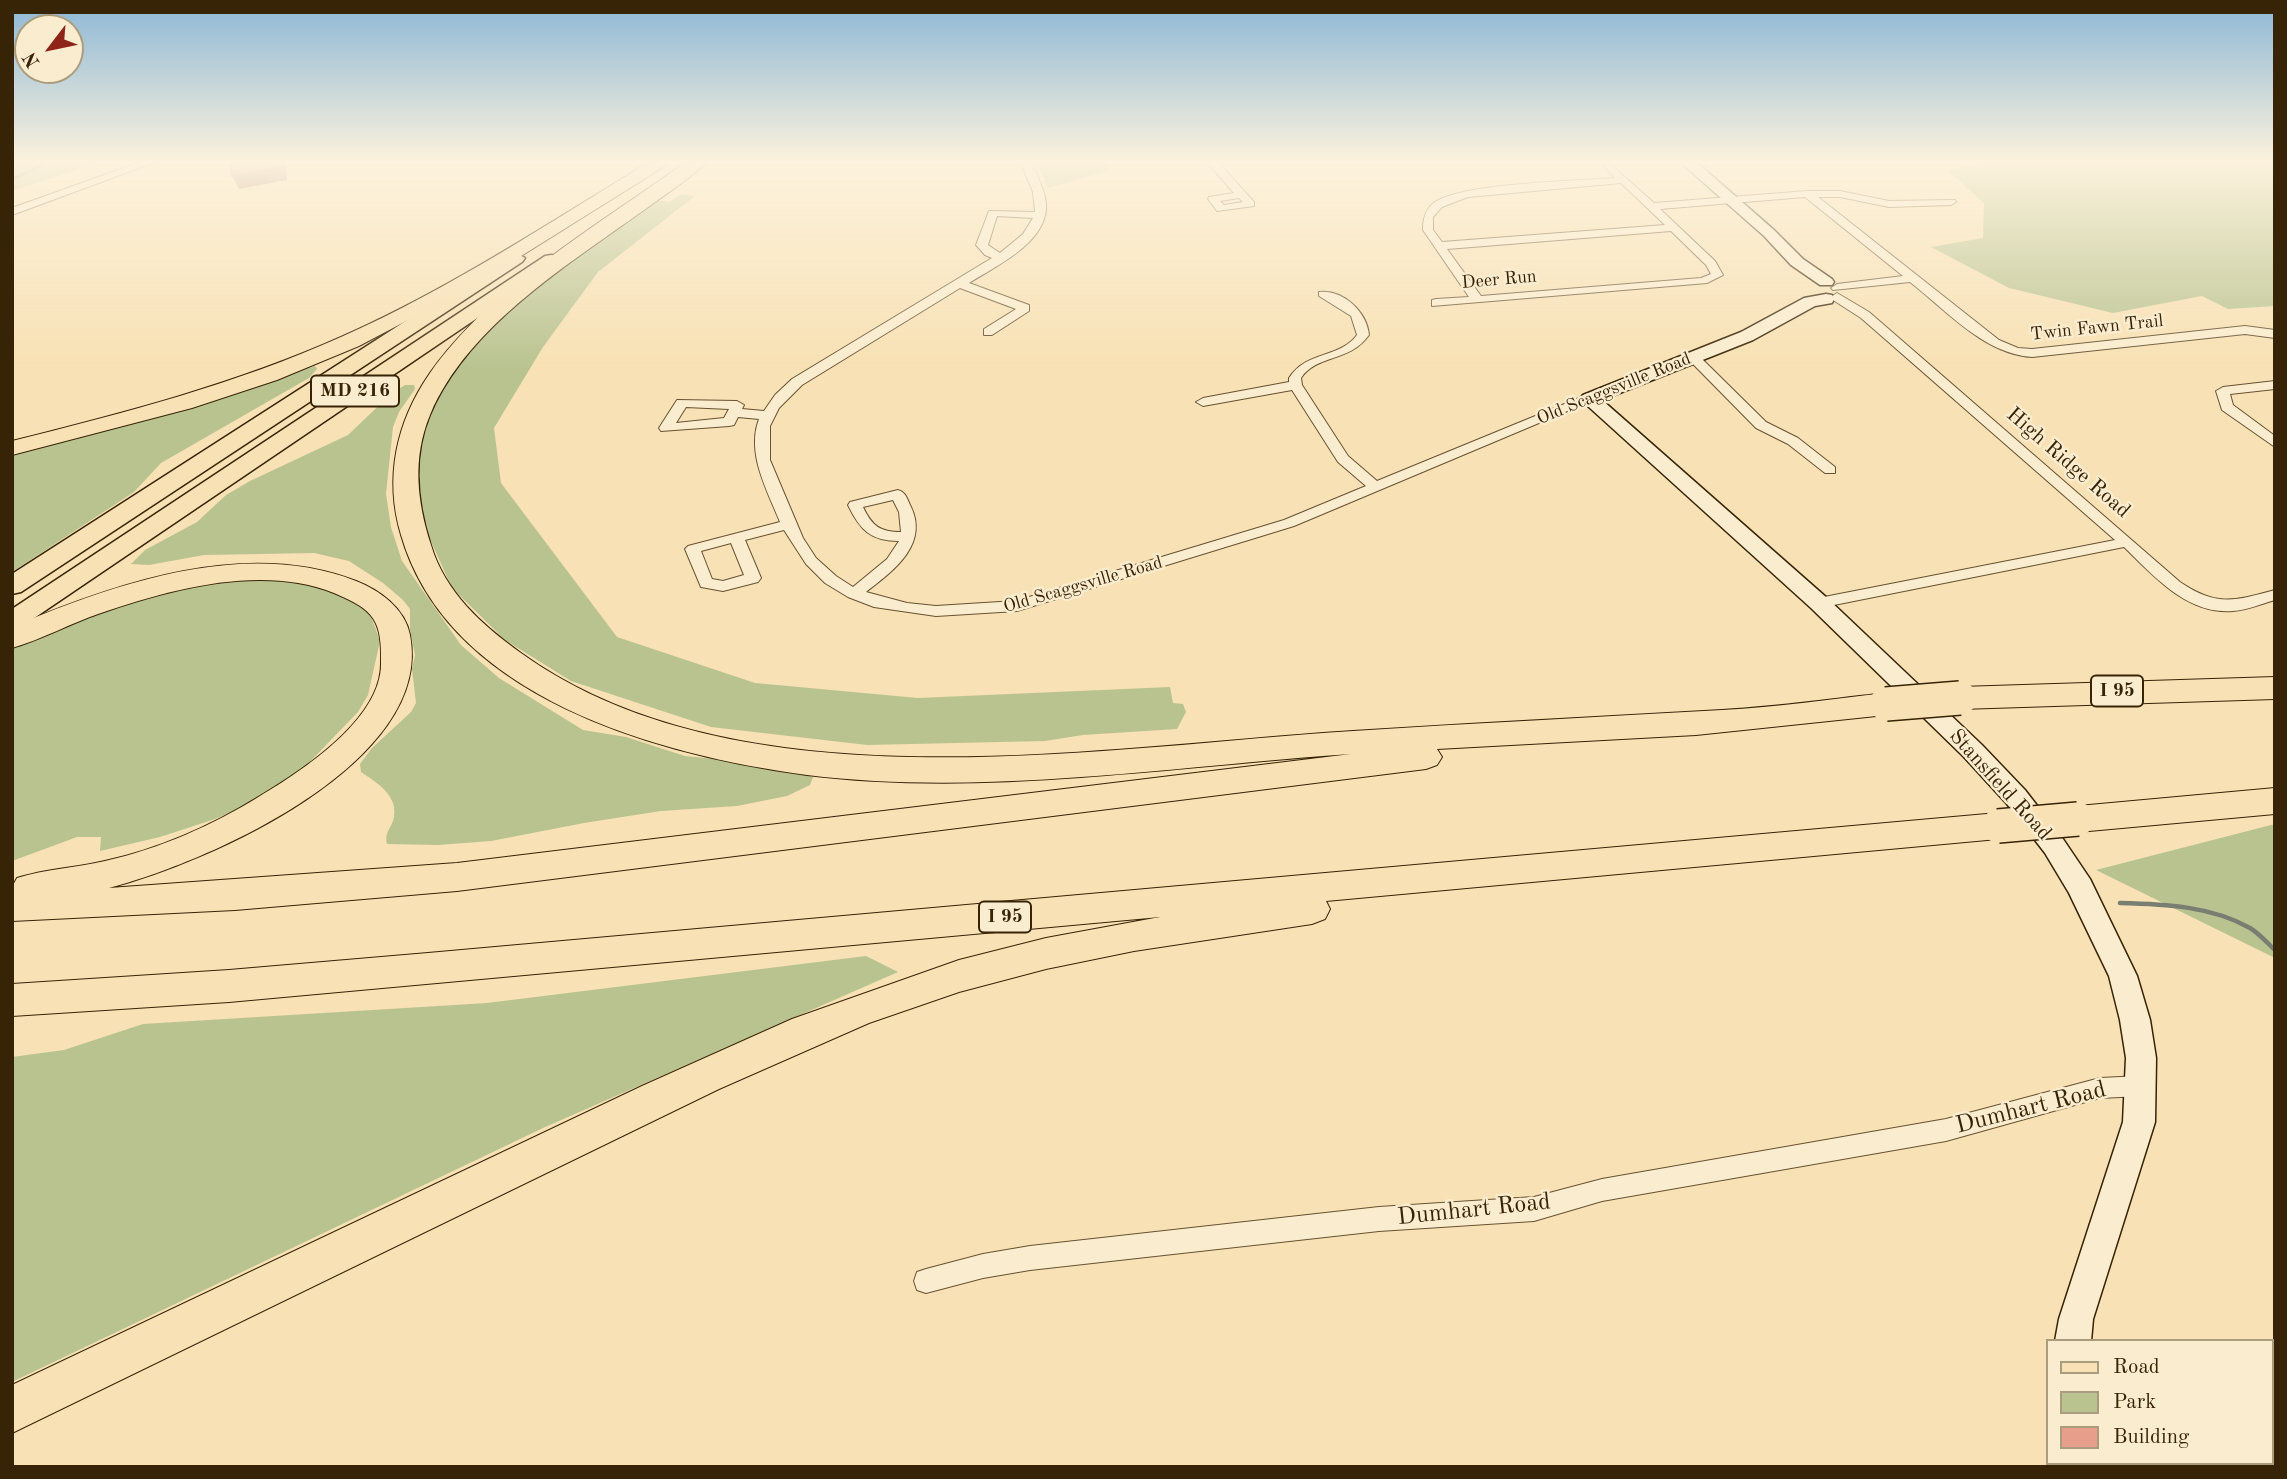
<!DOCTYPE html>
<html>
<head>
<meta charset="utf-8">
<style>
	body { margin:0 }
	#map { position:relative; width:2287px; height:1479px; overflow:hidden; background:#f8e1b4; font-family:"Old Standard TT",serif }
	canvas { display:block }
	.frame { position:absolute; inset:0; border:14px solid #372305; pointer-events:none }
	.legend { position:absolute; left:2046px; top:1339px; width:228px; height:126px; box-sizing:border-box; background:#faecce; border:2px solid #ac9c7e; margin:0; padding:9px 12px; list-style:none; font-size:21px; color:#372305 }
	.legend li { display:flex; align-items:center; gap:14px; height:35px }
	.legend b { width:35px; border:2px solid #ac9c7e }
	.north { position:absolute; left:14px; top:14px; width:70px; height:70px; box-sizing:border-box; background:#faecce; border:2px solid #ac9c7e; border-radius:50%; rotate:238deg; font-size:19px; font-weight:700; line-height:28px; text-align:center; color:#372305 }
	.north::after { content:''; display:block; margin:auto; width:24px; height:32px; background:#8f2418; clip-path:polygon(50% 0,100% 100%,50% 72%,0 100%) }
</style>
</head>
<body>
<div id="map">
<canvas width="2287" height="1479"></canvas>
<div class="frame"></div>
<ul class="legend">
<li><b style="height:9px;background:#f8e1b4"></b>Road</li>
<li><b style="height:19px;background:#b9c390"></b>Park</li>
<li><b style="height:19px;background:#e79e8a"></b>Building</li>
</ul>
<div class="north">N</div>
</div>
<script>
const c = document.querySelector('canvas').getContext('2d');
c.lineJoin = 'round';
function paint(path, color) {
  c.fillStyle = color;
  c.fill(path, 'evenodd');
}
function strokePath(path, color, width, dash) {
  c.strokeStyle = color;
  c.lineWidth = width;
  c.lineCap = dash ? 'butt' : 'round';
  c.setLineDash(dash || []);
  c.stroke(path);
}
function label(font, color, halo, rows, align = 'center') {
  c.font = font + ' "Old Standard TT",serif';
  c.lineWidth = 5;
  c.setLineDash([]);
  c.textBaseline = 'middle';
  c.strokeStyle = halo;
  c.fillStyle = color;
  for (const [text, x, y, turn = 0] of rows) {
    c.save();
    c.translate(x, y);
    c.rotate((+turn || 0) * Math.PI / 180);
    c.textAlign = isNaN(turn) ? turn : align;
    if (halo) c.strokeText(text, 0, 0);
    c.fillText(text, 0, 0);
    c.restore();
  }
}
paint(new Path2D(`
	M12,161H103L12,191Z
	M1036,161H1103L1108,171L1048,188Z
	M1985,161H2275V306L2228,309L2202,296L2113,313L2009,288L1931,247L1983,238L1984,203L1948,171Z
	M682,194L695,196L598,272L543,347L494,428L501,483L617,637L755,683L918,698L1170,687L1173,703L1183,704L1186,712L1177,729L1083,735L1045,741L867,745L711,727L571,681L505,640L452,588L419,515L417,462L431,406L473,342L532,288L656,200L669,202Z
	M315,366L317,369L309,378L161,463L134,492L12,572V454L208,403Z
	M405,385H414L415,389L399,412L393,427L386,494L391,527L402,561L461,645L499,678L583,730L626,737L685,756L745,762L813,777L810,785L787,796L737,806L661,811L584,823L491,841L438,845L387,844C384,832 392,828 394,817C398,795 376,782 361,772L360,764L372,748L411,712L416,703L412,669L415,655L410,630V609L403,600L383,583L349,561L314,553L204,555L149,565L131,564L145,550L197,522L226,495L250,481L348,435L392,393Z
	M246,579H278L346,593L371,616L380,641L368,695L358,712L302,770L256,801L215,819L160,837L100,851L101,837H77L12,861V643L105,605L202,584Z
	M2275,824V958L2096,870Z
	M866,956L898,972L543,1128L12,1382V1057L64,1050L143,1024L487,1003Z`), '#b9c390');
strokePath(new Path2D(`
	M12,179L52,161`), '#787e71', 2.5);
strokePath(new Path2D(`
	M2120,903C2164,904 2211,906 2250,928C2260,934 2267,943 2275,950`), '#787e71', 4.5);
strokePath(new Path2D(`
	M2271,1434L2275,1436
	M2128,1463L2129,1467
	M2173,1463H2186`), '#787e71', 6);
const street = new Path2D(`
	M143,161H158L12,215V208Z
	M1020,161H1030C1037,174 1044,188 1046,203C1049,242 996,266 969,283L1029,305V311L992,335H984V329L1016,309L960,288L802,385L779,408L770,426V460L803,538L816,558L836,576L853,587L887,559L899,541C871,541 860,530 848,505L850,502L898,490C906,492 907,499 911,507C929,545 893,571 866,592L907,603L936,606L1016,601L1284,520L1366,486L1338,462L1292,390L1203,406L1196,402L1203,398L1289,382V378C1307,350 1339,359 1357,335L1351,316L1319,296V292C1343,289 1367,312 1369,335C1349,363 1317,354 1301,378L1302,385L1348,456L1377,481L1584,396L1589,395L1596,399L1294,526L1017,611L936,616L874,607L848,597L825,583L806,564L784,530L745,540L761,578L758,582L723,591L701,587L685,549L688,546L780,522C767,490 746,453 759,419L738,417L734,425L729,426L661,431L659,428L677,400L737,401L744,405L742,409L764,411L775,395L792,379L992,258L985,255L976,245L989,211L1035,212L1033,192ZM997,216L1033,218L1023,234L1000,253L988,245ZM686,407L729,409L724,418L676,423ZM893,500L899,512L901,532C880,532 872,526 863,507ZM731,543L744,575L723,581L712,579L701,551Z
	M1206,161H1217L1254,202V206L1217,211L1208,199L1209,197L1234,193ZM1239,198L1243,202L1224,205L1220,201Z
	M1609,163L1654,203L1807,191H1840L1889,201L1955,200L1956,202L1951,205L1889,207L1840,197H1818L1999,340L2018,348L2032,349L2245,326L2275,330V338L2245,334L2032,357C1984,354 1946,310 1910,282L1833,290L1831,288L1837,284L1903,276L1805,197L1660,209L1715,261L1723,275L1707,283L1432,306V300L1436,299L1469,297L1423,230C1423,219 1425,209 1435,202C1464,183 1576,181 1615,178L1604,166ZM1621,183L1665,225L1442,242L1433,230V217L1442,207L1468,197ZM1671,231L1706,265L1711,274L1701,278L1481,296L1447,249Z
	M1837,293L1869,312L2180,582C2217,607 2234,601 2275,590V600C2261,604 2247,610 2233,611C2187,615 2154,576 2124,547L1819,608L1813,607L1811,603L1813,599L1819,598L2115,540L1861,318L1833,300L1831,297Z
	M1693,353L1697,354L1766,422L1798,438L1835,467V473H1825L1788,444L1756,428L1689,360V354Z
	M2275,381V389L2230,394L2233,405L2275,436V447L2222,410L2216,391L2223,387Z
	M2141,1076L2149,1079L2152,1086L2149,1093L2141,1096L2100,1098L1946,1141L1602,1201L1534,1221L1379,1231L1030,1270L983,1278L926,1293L917,1290L914,1281L917,1272L926,1269L983,1254L1030,1246L1379,1207L1534,1197L1602,1179L1946,1119L2100,1078Z`);
const secondary = new Path2D(`
	M1679,161H1695L1774,230L1803,259L1832,279L1834,282L1832,285H1820L1791,265L1764,236Z
	M1826,294L1832,295L1834,299L1832,303L1815,306L1753,340L1602,400L1827,598L1982,745L2025,790L2063,839L2090,879L2137,976L2150,1020L2156,1058L2155,1122L2093,1319L2091,1341H2055L2059,1319L2123,1122L2126,1058L2120,1020L2109,976L2069,893L2045,853L2007,804L1964,757L1811,608L1580,399L1583,395L1741,332L1804,298Z
	M2057,1463H2095V1467H2057Z`);
const primary = new Path2D(`
	M516,253L525,258L522,262L21,592L12,594V574L510,254Z
	M551,255L557,256L560,260L557,264L21,627L12,629V609L545,256Z`);
const highway = new Path2D(`
	M651,161H673L478,283L359,346L277,380L192,408L12,455V441C124,413 236,384 341,337C450,289 550,222 651,161Z
	M687,161H708C691,178 670,191 651,205C574,261 468,324 430,415C412,458 417,502 431,545C445,592 482,625 521,653C740,811 1099,747 1353,731C1476,723 1600,717 1722,710C1777,707 1832,699 1886,693L1897,696L1901,704L1897,712L1886,715L1696,735L1437,749L1442,757L1437,765L1426,769L457,891L235,910L12,921V887L17,878C45,869 76,868 105,861C159,849 213,825 260,796C302,771 381,719 381,664C382,621 375,610 334,593C262,564 171,589 101,613C71,623 43,639 12,648V627C116,583 246,538 356,581C379,590 405,608 410,635C435,763 206,863 109,888L457,863L1351,754C1173,766 985,797 807,775C659,755 448,698 401,535C384,478 396,422 430,373C492,285 601,224 687,161Z
	M2275,677V699L1960,709L1949,706L1945,698L1949,690L1960,687Z
	M2275,788V814L2078,832L2066,828L2061,819L2066,810L2078,806Z
	M1998,813L2010,817L2015,826L2010,835L1998,839L1326,901L1330,909L1325,919L1312,924L1134,951L1046,969L959,992L869,1023L719,1089L12,1433V1385L642,1086L792,1019L959,960L1046,938L1160,917L229,1002L12,1016V984L229,970L428,953Z`);
strokePath(street, '#675231', 2);
strokePath(secondary, '#372305', 3);
strokePath(primary, '#372305', 3);
strokePath(highway, '#372305', 2);
paint(street, '#faecce');
paint(secondary, '#faecce');
paint(primary, '#f8e1b4');
paint(highway, '#f8e1b4');
const highwayBridge = new Path2D(`
	M1886,704L1960,698
	M1998,826L2078,819`);
strokePath(highwayBridge, '#372305', 36, []);
strokePath(highwayBridge, '#f8e1b4', 33);
paint(new Path2D(`
	M280,161H285L287,180L239,189L232,176Z`), '#a26f61');
const building = new Path2D(`
	M230,161H280L281,167L232,176Z`);
paint(building, '#e79e8a');
strokePath(building, '#a26f61', 2);
const sky = c.createLinearGradient(0, 0, 0, 368);
sky.addColorStop(0, '#8cb7d5');
sky.addColorStop(0.44, '#fcf2dd');
sky.addColorStop(1, '#fcf2dd00');
c.fillStyle = sky;
c.fillRect(0, 0, 2287, 368);
label('18px', '#372305', '#faecce', [
	["Deer Run",1499,280,-5],
	["Twin Fawn Trail",2097,328,-6],
	["Old Scaggsville Road",1614,389,-22],
	["Old Scaggsville Road",1083,585,-16]
]);
for (const [x, y, w] of [
	[355,391,88],
	[2117,691,52],
	[1005,917,52]
]) {
  const box = new Path2D();
  box.roundRect(x - w / 2, y - 15.5, w, 31, 5);
  c.fillStyle = '#faecce';
  c.fill(box);
  strokePath(box, '#372305', 2);
}
label('bold 19px', '#372305', null, [
	["MD 216",355,391],
	["I 95",2117,691],
	["I 95",1005,917]
]);
label('21px', '#372305', '#faecce', [
	["High Ridge Road",2068,463,41],
	["Stansfield Road",2000,785,48]
]);
label('24px', '#372305', '#faecce', [
	["Dumhart Road",2031,1108,-14],
	["Dumhart Road",1474,1210,-6]
]);
</script>
</body>
</html>
